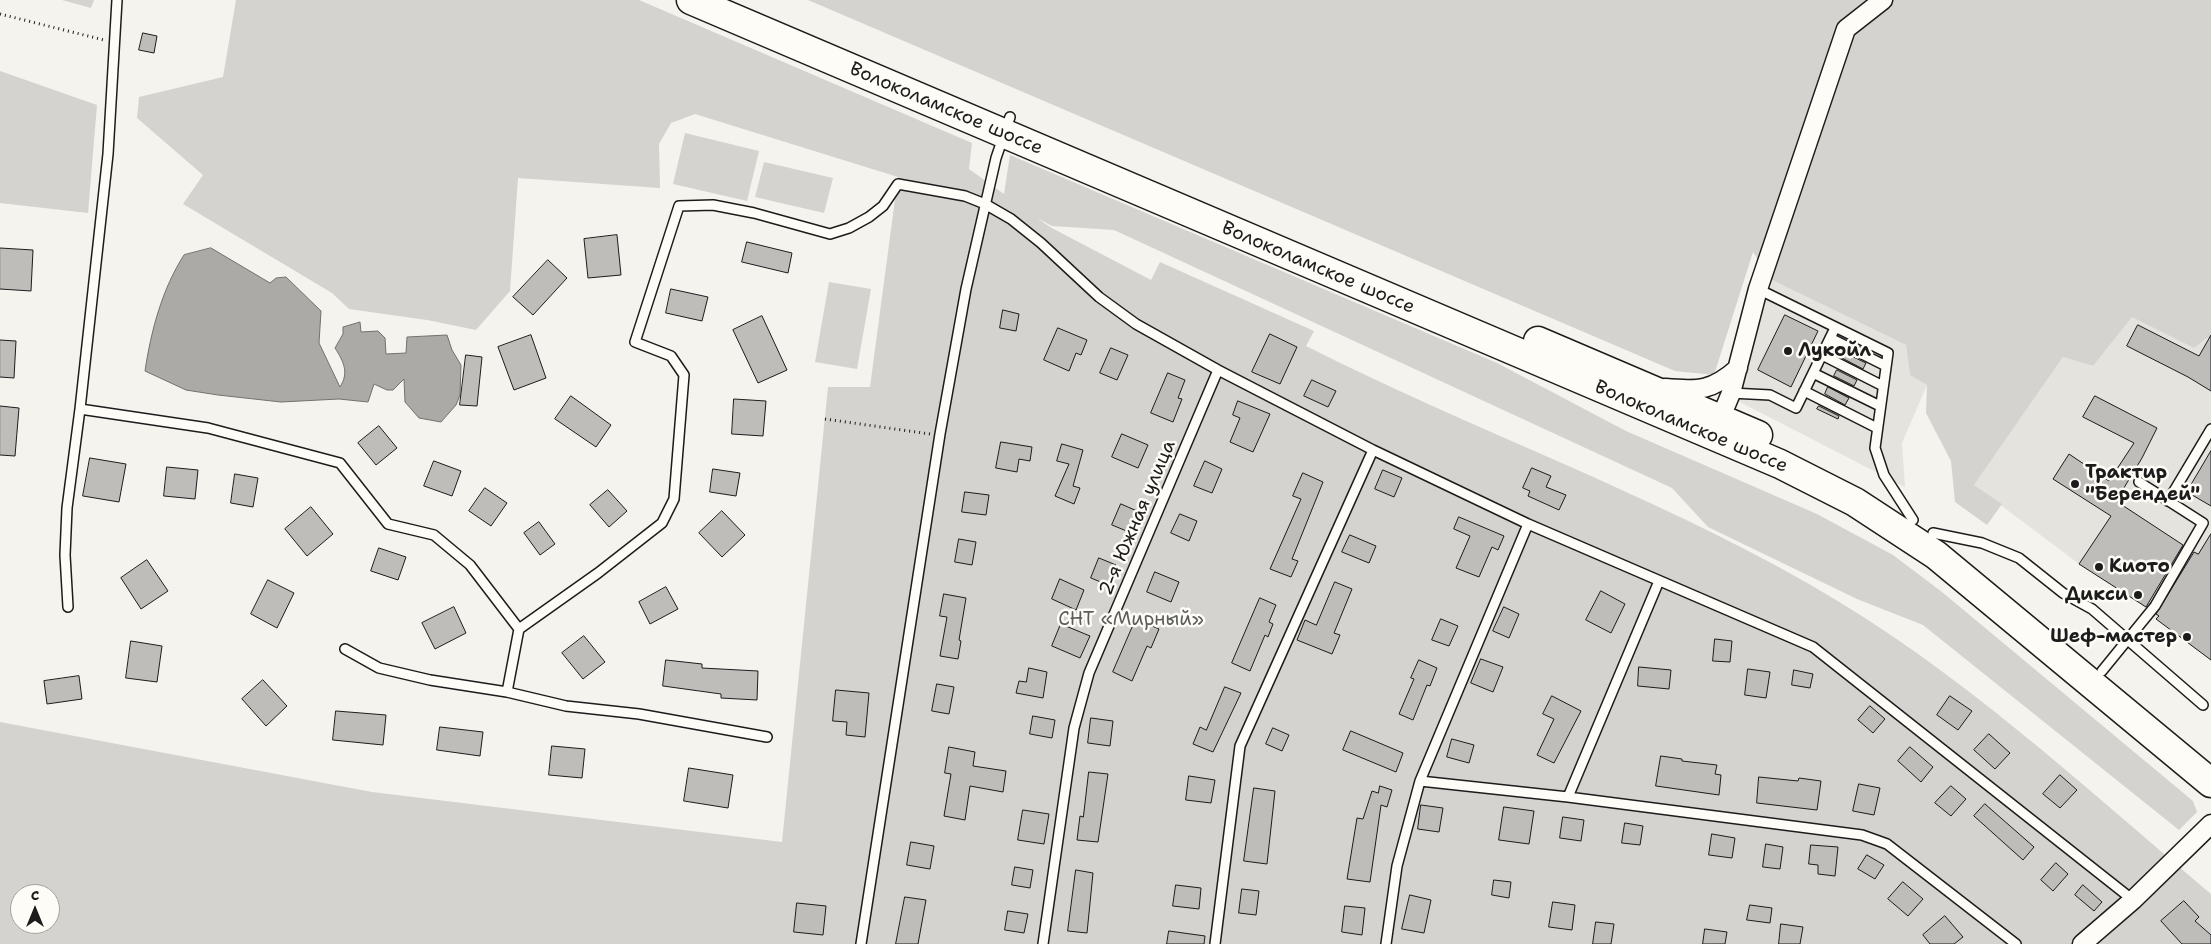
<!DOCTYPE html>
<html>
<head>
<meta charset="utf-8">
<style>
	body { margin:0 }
	#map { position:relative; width:2211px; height:944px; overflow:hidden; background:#f4f3ee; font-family:"Shantell Sans",sans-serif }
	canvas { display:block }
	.north { position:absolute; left:10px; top:884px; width:50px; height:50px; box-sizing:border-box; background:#fdfcf7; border:1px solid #a3a29f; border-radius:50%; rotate:0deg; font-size:14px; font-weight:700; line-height:20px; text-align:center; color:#1c1c1c }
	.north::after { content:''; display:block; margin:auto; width:18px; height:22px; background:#1c1c1c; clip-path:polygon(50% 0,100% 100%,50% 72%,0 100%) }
</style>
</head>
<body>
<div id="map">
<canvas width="2211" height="944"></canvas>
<div class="north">С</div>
</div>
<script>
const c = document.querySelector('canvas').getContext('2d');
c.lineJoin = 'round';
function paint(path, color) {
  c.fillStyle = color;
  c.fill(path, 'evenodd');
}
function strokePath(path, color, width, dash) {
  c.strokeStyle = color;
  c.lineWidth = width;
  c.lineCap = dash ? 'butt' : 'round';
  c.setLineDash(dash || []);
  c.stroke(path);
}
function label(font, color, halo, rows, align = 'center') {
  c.font = font + ' "Shantell Sans",sans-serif';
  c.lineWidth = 5;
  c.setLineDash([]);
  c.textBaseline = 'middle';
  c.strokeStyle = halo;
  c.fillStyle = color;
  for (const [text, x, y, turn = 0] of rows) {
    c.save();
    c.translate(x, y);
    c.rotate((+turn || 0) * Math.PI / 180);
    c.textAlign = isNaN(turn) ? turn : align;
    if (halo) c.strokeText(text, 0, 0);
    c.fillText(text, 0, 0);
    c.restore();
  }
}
paint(new Path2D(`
	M1772,280L1906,345L1910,375L1927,385L1902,443L1905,487L1738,401Z
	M2132,316L2194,348L2207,338L2211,340V660L2156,619L2143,606L2079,564L1974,485L2063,357L2093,366Z`), '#e4e3de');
paint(new Path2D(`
	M62,0H94L91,8Z
	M236,0H639L972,143L969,169L1004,194L1010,155L1497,363L1626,431L1817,514L1893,555L1942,592L2193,801L2197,812L2179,830L1923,625L1857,599L1708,527L1672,488L1114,230L1052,226L1037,218L1050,227L1151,280L1160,262L1314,331L1306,346C1472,430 1648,492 1809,584C1957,668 2082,785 2211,894V944H0V722L372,792L782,842L828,387H870L898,177L695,114L671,123L659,144L660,188L518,178L510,291L476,330L427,320L349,309L332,293L183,204L203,175L137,118L139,97L223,77ZM20,894H50V924H20Z
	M808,0H2211V340L2207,338L2194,348L2132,317L2093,366L2063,357L1974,485L2002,504L1987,525L1955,502L1951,461L1926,413L1927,385L1910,375L1906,345L1772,280L1753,252L1714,375L1675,371Z
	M0,71L97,105L88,213L0,203Z
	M685,133L759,151L747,201L673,184Z
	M764,162L833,178L824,213L755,197Z
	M829,282L871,289L857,369L815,362Z`), '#d4d3cf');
const water = new Path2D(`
	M211,248L270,283L276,278L286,277L321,311L319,343L340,387C349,373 344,362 335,348L343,334V327L360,322L361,332L378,331L385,338L386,354L406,353L407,337L447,335L452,350L461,365L460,395L456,405L441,422L419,418L405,402L404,379L393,390H387L374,384L368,402L339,399L281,402L218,395L186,390L145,371C151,331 162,289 184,255Z`);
paint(water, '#abaaa6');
strokePath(water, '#72716f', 1);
const building = new Path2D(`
	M143,33L157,36L154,53L139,50Z
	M617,235L621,275L588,278L584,239Z
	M747,242L792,253L788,273L742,262Z
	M0,248L33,250L31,291L0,289Z
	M548,260L567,278L533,315L513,297Z
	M671,289L708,297L702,321L666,313Z
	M1003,310L1019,314L1016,331L1000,328Z
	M1785,315L1818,331L1791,387L1758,370Z
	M762,316L787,370L758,383L733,330Z
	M2138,325L2199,356L2211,335V391L2188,377L2127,346Z
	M1058,328L1087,340L1081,355L1076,353L1069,371L1044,360Z
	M1270,334L1297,347L1280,384L1252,372Z
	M531,335L546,378L514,390L498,347Z
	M0,340L16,341L14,378L0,377Z
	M1111,348L1128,355L1117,380L1100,373Z
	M1845,353L1866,363L1863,369L1842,358Z
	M466,355L482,357L477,406L460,405Z
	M1837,370L1857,380L1854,386L1834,376Z
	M1168,373L1185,380L1178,398L1182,399L1173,422L1151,413Z
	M1312,380L1336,391L1328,407L1304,396Z
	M1828,387L1849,398L1845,405L1825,394Z
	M571,396L611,425L596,447L555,419Z
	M2095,396L2157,428L2142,458L2116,501L2183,545L2146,607L2079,564L2111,516L2053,479L2069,454L2109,481L2134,443L2083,417Z
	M734,399L766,401L763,436L732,434Z
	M1238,401L1270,414L1253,452L1230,442L1240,418L1233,415Z
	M0,406L19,408L15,456L0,455Z
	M1819,406L1839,416L1838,419L1817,409Z
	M379,426L397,448L376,465L358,443Z
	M1122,434L1148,445L1138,468L1112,457Z
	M1001,442L1032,447L1030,461L1019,459L1017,472L996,468Z
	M1062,444L1083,450L1073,486L1080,488L1074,504L1055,496L1069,464L1057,461Z
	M2211,451V506L2187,492Z
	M90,458L126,464L119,502L83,496Z
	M434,461L461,471L452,496L424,486Z
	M1205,461L1222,469L1212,493L1194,486Z
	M167,467L198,470L195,499L164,496Z
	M1532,468L1551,476L1546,487L1566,495L1559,510L1528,496L1530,491L1523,488Z
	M713,469L740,473L736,496L710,492Z
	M1383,470L1402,478L1394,497L1375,489Z
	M1303,473L1323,482L1292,559L1298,561L1291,577L1270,569L1301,499L1293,496Z
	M235,474L258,478L253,507L231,503Z
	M485,488L507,503L491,526L469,511Z
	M608,490L627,511L609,527L590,505Z
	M965,492L989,495L986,515L962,512Z
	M1121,504L1137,511L1129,532L1112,525Z
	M311,507L333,534L307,556L285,529Z
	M722,511L745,535L722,557L699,533Z
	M1180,514L1197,521L1189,541L1171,533Z
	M1459,517L1504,536L1498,550L1492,547L1479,577L1456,568L1470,536L1454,529Z
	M539,522L555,544L540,555L524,533Z
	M2211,534V660L2156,619L2159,616L2156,614L2194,552L2198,554Z
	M1350,535L1376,546L1369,563L1342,552Z
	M959,539L976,542L972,565L955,562Z
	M379,548L406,557L398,580L371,571Z
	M1099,558L1116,565L1108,585L1091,578Z
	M147,560L168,591L141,609L121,578Z
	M1155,572L1179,582L1171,602L1147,592Z
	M1060,579L1084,590L1076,610L1052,599Z
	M268,580L294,593L277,628L251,614Z
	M1335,582L1352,589L1334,633L1340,635L1332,654L1297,640L1305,620L1316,625Z
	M666,587L678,609L650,624L639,602Z
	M1601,591L1625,604L1611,633L1586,620Z
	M944,594L966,598L959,640L961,641L958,659L940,656L947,617L940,616Z
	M1260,598L1276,605L1269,622L1273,624L1268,637L1265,635L1250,671L1232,663Z
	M454,607L466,633L435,649L422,623Z
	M1504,607L1519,614L1509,638L1493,631Z
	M1136,619L1159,629L1151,648L1147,646L1132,681L1113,672Z
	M1441,619L1458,626L1449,646L1432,640Z
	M1061,624L1090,636L1080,658L1052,646Z
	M584,636L605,662L583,679L562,653Z
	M1715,639L1732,641L1730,662L1713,661Z
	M131,641L162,646L157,682L126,678Z
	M1481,659L1503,667L1493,692L1471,683Z
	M666,660L702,664V668L758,671L757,700L721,698V694L663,686Z
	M1419,660L1437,668L1430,686L1427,685L1413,720L1399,714L1414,679L1411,678Z
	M1639,667L1671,670L1669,689L1638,686Z
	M1029,668L1047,672L1043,698L1016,693L1019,681L1026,682Z
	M1748,669L1770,672L1766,698L1745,695Z
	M1794,670L1813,674L1810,688L1792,685Z
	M79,676L82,699L47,704L44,681Z
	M263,680L287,706L266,726L242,699Z
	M937,684L954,687L949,714L932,711Z
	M1225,687L1241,693L1213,752L1193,744L1200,727L1206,730Z
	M836,690L869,693L865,737L846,735L847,722L833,721Z
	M1552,696L1581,711L1554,763L1537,755L1554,719L1543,714Z
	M1950,696L1972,711L1958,730L1937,715Z
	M1870,706L1885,719L1873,733L1858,720Z
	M336,711L386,715L383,745L333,740Z
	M1033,716L1055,720L1052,738L1030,734Z
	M1091,718L1113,721L1110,746L1088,743Z
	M440,727L483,732L480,756L437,750Z
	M1273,728L1289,735L1282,751L1266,744Z
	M1351,731L1403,753L1396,772L1343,750Z
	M1989,734L2010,753L1995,769L1974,750Z
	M1452,739L1474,745L1469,763L1447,757Z
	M552,746L585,749L582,778L549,775Z
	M949,747L975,752L973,766L1006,771L1003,792L970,786L965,820L944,816L951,774L945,773Z
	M1910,747L1933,767L1921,782L1898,761Z
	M1661,756L1682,759V761L1717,765L1715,774L1721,775L1719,795L1656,786Z
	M689,768L733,775L728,808L684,801Z
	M1089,772L1108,774L1098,842L1077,840L1080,816L1083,817Z
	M2060,775L2077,790L2060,808L2043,794Z
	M1189,776L1215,780L1211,803L1186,800Z
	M1759,777L1798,781L1799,778L1821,781L1817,810L1757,803Z
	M1859,784L1880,788L1874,815L1853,811Z
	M1380,786L1392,790L1387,807L1381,805L1370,882L1347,879L1357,818L1363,819L1372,791L1378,793Z
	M1951,786L1966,799L1951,816L1935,803Z
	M1254,788L1275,791L1267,864L1244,861Z
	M1985,804L2034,847L2023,860L1974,816Z
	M1421,805L1443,808L1439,832L1418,829Z
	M1504,807L1534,811L1529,844L1499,840Z
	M1023,810L1049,814L1044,844L1018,840Z
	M1563,817L1584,820L1581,841L1560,838Z
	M1625,823L1643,826L1640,845L1622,843Z
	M1712,834L1735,838L1732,858L1709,855Z
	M911,842L934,846L930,869L907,865Z
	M1766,844L1783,847L1780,869L1763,867Z
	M1811,845L1838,847L1835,876L1818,874V865L1809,864Z
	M1867,855L1884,865L1875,879L1858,869Z
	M2056,863L2068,874L2053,891L2041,880Z
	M1015,867L1033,870L1030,888L1012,885Z
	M1076,870L1093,873L1087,933L1068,931Z
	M1494,880L1511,882L1509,898L1492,895Z
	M1903,882L1923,899L1908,916L1888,899Z
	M1176,885L1201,888L1199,909L1173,906Z
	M2083,885L2102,902L2094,911L2075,895Z
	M1242,889L1259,891L1256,915L1239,913Z
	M1410,895L1431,900L1424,933L1402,929Z
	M905,897L926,900L918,944H896Z
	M2184,901L2199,917L2195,921L2211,935V944H2182L2161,921Z
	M1553,902L1575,905L1572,930L1549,927Z
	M797,903L826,906L823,935L794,932Z
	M1750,905L1772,908L1770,923L1747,920Z
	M1345,906L1365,908L1362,935L1342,932Z
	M1008,911L1028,914L1024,933L1005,930Z
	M1945,916L1963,937L1954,944H1930L1923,935Z
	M1596,922L1614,924L1611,944H1593Z
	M1781,924L1803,927L1800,944H1779Z
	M1705,929L1727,932L1725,944H1703Z
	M1169,931L1205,936L1204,944H1167Z`);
paint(building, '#bebdba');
strokePath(building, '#1c1c1c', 1);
const lane = new Path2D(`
	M1758,289L1888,353L1875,448L1884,475L1913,520
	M1830,338L1886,366
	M1822,355L1883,386
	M1813,373L1880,406
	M1804,391L1877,428
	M1731,393L1770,395L1796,408L1835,328
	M80,409L208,428L340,463L388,524L434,535L470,565L519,629L598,573L662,523L674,499L684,375L671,356L635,342L679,206L713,205L754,213L830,234L849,228L869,217L883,206L898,184L965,196L985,204L1011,219L1041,243L1099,297L1136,324L1218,370L1373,450L1528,524L1813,647L2133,900
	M2168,501L2211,429
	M1933,533L1982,543L2019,558L2063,593L2092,609L2203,705
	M68,607L65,555L67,508L80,409L108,154L117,0
	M519,629L507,692L566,706L639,714L767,737
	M345,649L379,668L430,680L507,692
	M2102,671L2155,606L2203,523L2139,482
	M1420,781L1568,797L1862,835L1887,844L2016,944
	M1568,797L1659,581
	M861,944L940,434L966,289L996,158L1010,117
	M1043,944L1074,728L1089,673L1218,370
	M1215,944L1240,746L1373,450
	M1386,944L1397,866L1420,781L1528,524`);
const street = new Path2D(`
	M1665,388C1699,391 1712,391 1738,368
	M1716,429L1731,393L1758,289L1846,29L1883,0
	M2082,944L2133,900L2211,824`);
const primary = new Path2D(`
	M691,0L1780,464L1855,502L1936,555L2211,783
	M1538,341L1758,435`);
strokePath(lane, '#1c1c1c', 12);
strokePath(street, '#1c1c1c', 21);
strokePath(primary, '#1c1c1c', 31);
strokePath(new Path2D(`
	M0,14L104,40
	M825,419L930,434`), '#1c1c1c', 3, [1, 4]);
strokePath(lane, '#fdfcf7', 9);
strokePath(street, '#fdfcf7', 18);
strokePath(primary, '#fdfcf7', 28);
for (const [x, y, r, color] of [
	[1788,351,5,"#1c1c1c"],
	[2075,484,5,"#1c1c1c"],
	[2099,567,5,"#1c1c1c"],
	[2138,595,5,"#1c1c1c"],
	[2187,637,5,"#1c1c1c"]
]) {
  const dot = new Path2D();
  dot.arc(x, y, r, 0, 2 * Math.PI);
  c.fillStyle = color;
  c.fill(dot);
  strokePath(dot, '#fdfcf7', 2);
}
label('19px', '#1c1c1c', '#fdfcf7', [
	["Волоколамское шоссе",946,109,23],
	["Волоколамское шоссе",1318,268,23],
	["Волоколамское шоссе",1691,427,23],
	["2-я Южная улица",1138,518,-67]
]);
label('bold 19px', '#1c1c1c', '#fdfcf7', [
	["Лукойл",1798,351],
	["Трактир",2085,473],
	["\"Берендей\"",2085,495],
	["Киото",2109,567],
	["Дикси",2128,595,"right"],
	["Шеф-мастер",2177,637,"right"]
], 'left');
label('19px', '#5c5c5b', '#fdfcf7', [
	["СНТ «Мирный»",1131,620]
]);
</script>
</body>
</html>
